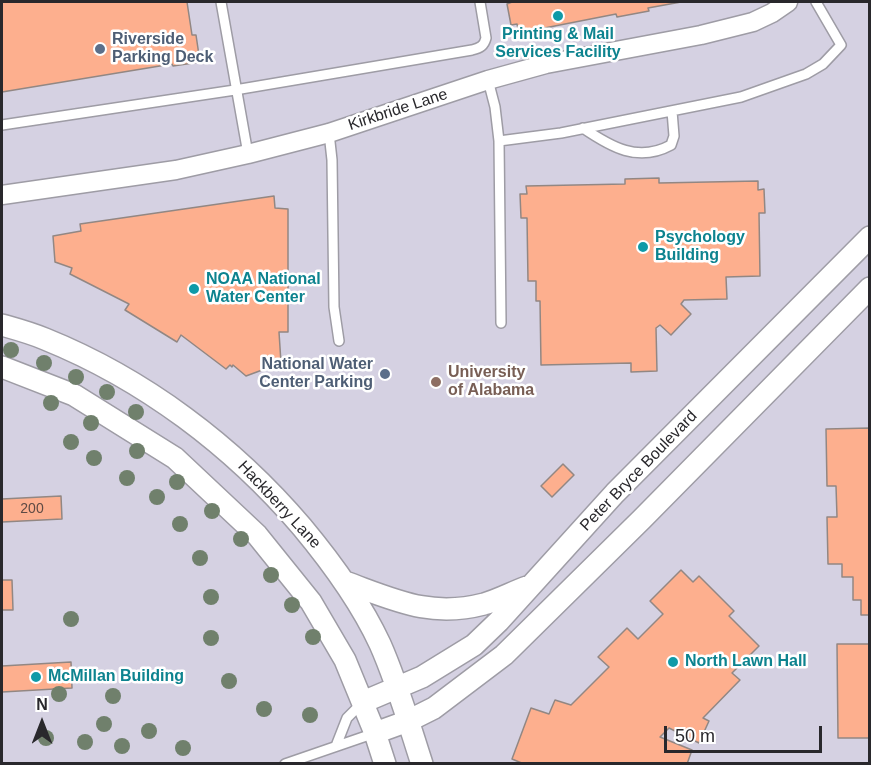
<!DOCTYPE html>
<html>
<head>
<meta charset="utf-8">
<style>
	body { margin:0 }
	#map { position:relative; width:871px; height:765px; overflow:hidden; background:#e0dde8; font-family:Arial,sans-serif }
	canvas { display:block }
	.frame { position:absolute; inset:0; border:3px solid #29282c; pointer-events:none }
	.north { position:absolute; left:12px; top:693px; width:60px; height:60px; -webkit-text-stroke:4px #fff; paint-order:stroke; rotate:0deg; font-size:16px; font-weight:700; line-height:24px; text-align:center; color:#29282c }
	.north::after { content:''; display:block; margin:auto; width:21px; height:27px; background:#29282c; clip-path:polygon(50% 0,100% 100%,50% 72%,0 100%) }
	.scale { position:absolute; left:664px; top:726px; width:158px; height:27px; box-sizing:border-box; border:3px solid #29282c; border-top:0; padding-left:8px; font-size:18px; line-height:21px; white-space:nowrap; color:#29282c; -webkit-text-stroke:4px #fff; paint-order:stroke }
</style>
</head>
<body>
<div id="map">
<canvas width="871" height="765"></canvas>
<div class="frame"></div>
<div class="north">N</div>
<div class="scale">50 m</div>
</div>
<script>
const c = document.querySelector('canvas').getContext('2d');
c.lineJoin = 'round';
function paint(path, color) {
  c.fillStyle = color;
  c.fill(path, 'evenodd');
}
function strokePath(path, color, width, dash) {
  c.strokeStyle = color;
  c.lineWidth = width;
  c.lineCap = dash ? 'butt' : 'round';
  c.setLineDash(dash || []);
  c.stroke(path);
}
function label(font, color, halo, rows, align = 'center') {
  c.font = font + ' Arial,sans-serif';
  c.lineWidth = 5;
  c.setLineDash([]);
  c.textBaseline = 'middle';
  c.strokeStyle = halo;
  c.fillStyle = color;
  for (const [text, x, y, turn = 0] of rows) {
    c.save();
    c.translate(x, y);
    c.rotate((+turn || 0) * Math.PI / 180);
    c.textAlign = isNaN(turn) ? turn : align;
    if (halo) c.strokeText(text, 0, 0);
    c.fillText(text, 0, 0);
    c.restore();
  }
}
paint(new Path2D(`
	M2,2H869V763H2Z`), '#d5d1e2');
const building = new Path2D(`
	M2,2H187L192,35H196L200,62L173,66L172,64L2,92Z
	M512,2H681L648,8L649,11L617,17L616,14L519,33L517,24L511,25L507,4Z
	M659,178V183L758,181V190L764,189L765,213H759L760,276L726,277L727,299L684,300L681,304L691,314L671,335L660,325L656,328L657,371L631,372V363L541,365L540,301H536V281H528L527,218H521L520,194H527L526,186L625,184V179Z
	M274,196L275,208L288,209V332H279L281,363L246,376L233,365L232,367L230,365L226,369L181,335L177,342L125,310L129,304L70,274L72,268L55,262L53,236L81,231L80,224Z
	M870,428V615H861V600H853V577H842V564H828L827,517H837L836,486H827L826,429Z
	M563,464L574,475L552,497L541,486Z
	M61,496L62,519L2,522V499Z
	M681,570L693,582L699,576L734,611L729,616L759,646L732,673L740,680L703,718L709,721L699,743L669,728L660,737L692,750L687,764H524L512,759L531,708L549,714L555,700L571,705L609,667L598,657L627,628L638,639L663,614L650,601Z
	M2,580H12L13,610H2Z
	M837,644H870V738H838Z
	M71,662L72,688L2,692V666Z`);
paint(building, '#fdaf8e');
strokePath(building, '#928783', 1.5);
const service = new Path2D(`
	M221,2L248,154
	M488,80L495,107L499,141L501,323
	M2,125L235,90L472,50C480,48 484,46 486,38L480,2
	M583,128C611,147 638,163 671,145L674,136L672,111
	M329,133L332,160L334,307L339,341
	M499,141L561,133L741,97L806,74L823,64L841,45L816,2
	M336,746L347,718L362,703
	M285,764L375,733`);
const minor = new Path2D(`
	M2,195L176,170L248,154L329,133L488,80L546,64L701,35L753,22L772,13L788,2`);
const tertiary = new Path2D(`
	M2,325C16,329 31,333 45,339C144,379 233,446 302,527C332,563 360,601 380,644C397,682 409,724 422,764
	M2,367L74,395L175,458L257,535L311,602L345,660L375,733L385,764
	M345,582C395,600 430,618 484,604C498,600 513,592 527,587
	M363,702L422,677L474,645L499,621L615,493L870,237
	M375,733L408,721L434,708L504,655L642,519L870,288`);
strokePath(service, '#9e9ca5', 12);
strokePath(minor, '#9e9ca5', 21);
strokePath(tertiary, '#9e9ca5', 24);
strokePath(service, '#fff', 9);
strokePath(minor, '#fff', 18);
strokePath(tertiary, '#fff', 21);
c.fillStyle = '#70806c';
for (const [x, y] of [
	[11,350],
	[44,363],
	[76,377],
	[107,392],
	[51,403],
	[136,412],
	[91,423],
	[71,442],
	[137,451],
	[94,458],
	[127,478],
	[177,482],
	[157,497],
	[212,511],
	[180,524],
	[241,539],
	[200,558],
	[271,575],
	[211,597],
	[292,605],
	[71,619],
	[313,637],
	[211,638],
	[229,681],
	[59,694],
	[113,696],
	[264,709],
	[310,715],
	[104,724],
	[149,731],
	[46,738],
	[85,742],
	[122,746],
	[183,748]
]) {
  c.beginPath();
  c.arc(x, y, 8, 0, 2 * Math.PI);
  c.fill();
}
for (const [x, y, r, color] of [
	[558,16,6,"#0f9aa8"],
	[100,49,6,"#5c6f8a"],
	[643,247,6,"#0f9aa8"],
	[194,289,6,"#0f9aa8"],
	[385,374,6,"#5c6f8a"],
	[436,382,6,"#8d6e63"],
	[673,662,6,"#0f9aa8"],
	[36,677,6,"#0f9aa8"]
]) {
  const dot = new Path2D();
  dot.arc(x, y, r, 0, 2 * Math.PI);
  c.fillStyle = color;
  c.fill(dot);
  strokePath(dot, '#fff', 2);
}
label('14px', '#5e4a44', null, [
	["200",32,509]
]);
label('bold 16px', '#0d838f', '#fff', [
	["Printing & Mail",558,35,"center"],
	["Services Facility",558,53,"center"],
	["Psychology",655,238],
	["Building",655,256],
	["NOAA National",206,280],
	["Water Center",206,298],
	["North Lawn Hall",685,662],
	["McMillan Building",48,677]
], 'left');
label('bold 16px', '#4e5e75', '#fff', [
	["Riverside",112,40],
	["Parking Deck",112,58],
	["National Water",373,365,"right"],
	["Center Parking",373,383,"right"]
], 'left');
label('16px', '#29282c', '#fff', [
	["Kirkbride Lane",398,110,-18],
	["Peter Bryce Boulevard",639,471,-46],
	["Hackberry Lane",279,505,47]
]);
label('bold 16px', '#785e54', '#fff', [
	["University",448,373],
	["of Alabama",448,391]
], 'left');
</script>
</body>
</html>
